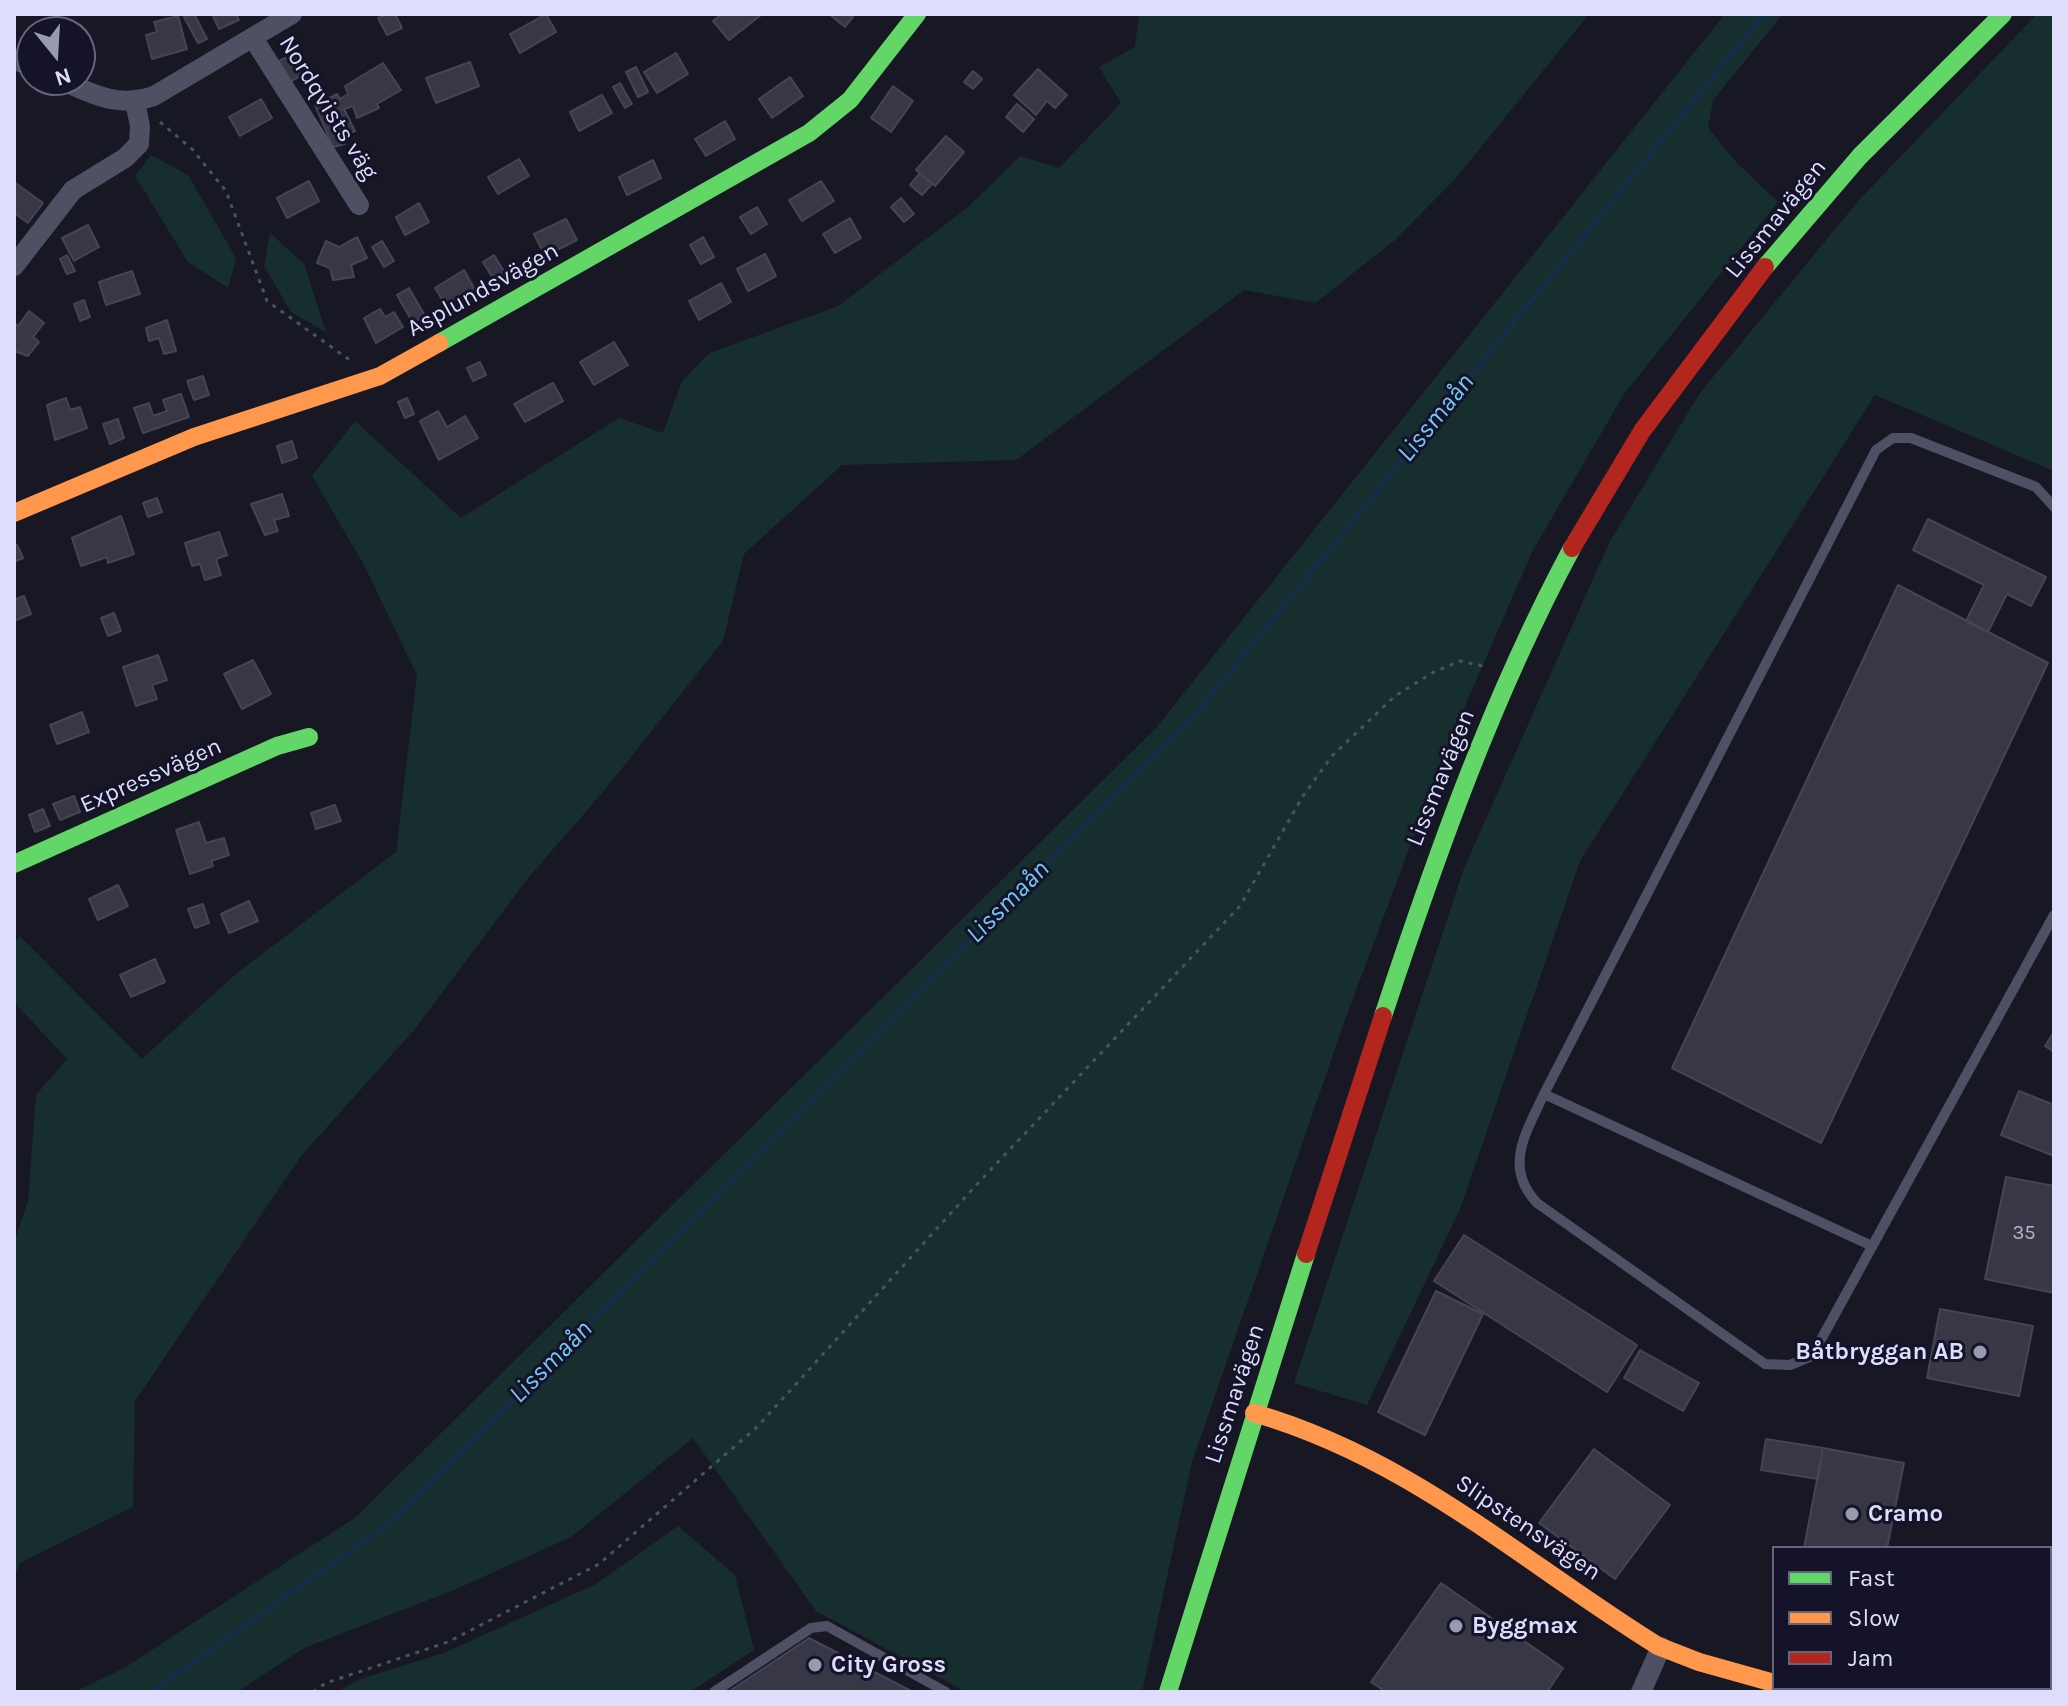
<!DOCTYPE html>
<html>
<head>
<meta charset="utf-8">
<style>
	body { margin:0 }
	#map { position:relative; width:2068px; height:1706px; overflow:hidden; background:#181824; font-family:Karla,sans-serif }
	canvas { display:block }
	.frame { position:absolute; inset:0; border:16px solid #dedefc; pointer-events:none }
	.legend { position:absolute; left:1772px; top:1546px; width:280px; height:144px; box-sizing:border-box; background:#141329; border:2px solid #65647d; margin:0; padding:10px 14px; list-style:none; font-size:24px; color:#dedefc }
	.legend li { display:flex; align-items:center; gap:16px; height:40px }
	.legend b { width:40px; border:2px solid #65647d }
	.north { position:absolute; left:16px; top:16px; width:80px; height:80px; box-sizing:border-box; background:#141329; border:2px solid #65647d; border-radius:50%; rotate:162deg; font-size:22px; font-weight:700; line-height:32px; text-align:center; color:#dedefc }
	.north::after { content:''; display:block; margin:auto; width:28px; height:36px; background:#9999b0; clip-path:polygon(50% 0,100% 100%,50% 72%,0 100%) }
</style>
</head>
<body>
<div id="map">
<canvas width="2068" height="1706"></canvas>
<div class="frame"></div>
<ul class="legend">
<li><b style="height:10px;background:#63d668"></b>Fast</li>
<li><b style="height:10px;background:#ff974d"></b>Slow</li>
<li><b style="height:10px;background:#b3261e"></b>Jam</li>
</ul>
<div class="north">N</div>
</div>
<script>
const c = document.querySelector('canvas').getContext('2d');
c.lineJoin = 'round';
function paint(path, color) {
  c.fillStyle = color;
  c.fill(path, 'evenodd');
}
function strokePath(path, color, width, dash) {
  c.strokeStyle = color;
  c.lineWidth = width;
  c.lineCap = dash ? 'butt' : 'round';
  c.setLineDash(dash || []);
  c.stroke(path);
}
function label(font, color, halo, rows, align = 'center') {
  c.font = font + ' Karla,sans-serif';
  c.lineWidth = 6;
  c.setLineDash([]);
  c.textBaseline = 'middle';
  c.strokeStyle = halo;
  c.fillStyle = color;
  for (const [text, x, y, turn = 0] of rows) {
    c.save();
    c.translate(x, y);
    c.rotate((+turn || 0) * Math.PI / 180);
    c.textAlign = isNaN(turn) ? turn : align;
    if (halo) c.strokeText(text, 0, 0);
    c.fillText(text, 0, 0);
    c.restore();
  }
}
paint(new Path2D(`
	M1139,14H1589L1456,178L1395,240L1316,303L1244,290L1016,460L842,465L744,554L723,641L603,792L528,878L414,1030L301,1156L135,1401L133,1507L20,1563L14,1579V1242L28,1201L36,1095L67,1059L14,1002V944L20,936L142,1059L237,973L396,852L417,675L364,565L312,476L355,421L461,518L619,418L663,433L682,381L710,353L838,306L967,208L1020,156L1059,168L1121,103L1099,67L1135,47Z
	M1725,14H1783L1713,100L1708,128L1736,162L1778,202L1624,394L1533,550L1448,745L1346,1017L1192,1462L1142,1692H966L816,1611L693,1438L571,1537L454,1590L304,1648L237,1692H74L124,1668L356,1517L1156,728Z
	M2037,14H2054V471L1875,395L1580,861L1460,1209L1367,1405L1294,1383L1464,868L1610,541L1700,393L1860,199Z
	M151,155L188,175L236,258L228,288L188,262L135,176Z
	M270,233L304,264L326,332L291,312L264,266Z
	M678,1526L735,1575L754,1650L690,1692H337L360,1679L444,1653L596,1584Z`), '#162e2d');
strokePath(new Path2D(`
	M152,1692L395,1519L1201,708L1764,14`), '#142e48', 5);
const building = new Path2D(`
	M194,14L207,39L198,43L184,17Z
	M212,14H236L239,20L219,29Z
	M387,14H395L402,28L387,35L378,18Z
	M546,14L556,32L520,53L510,34Z
	M722,14H760L761,15L729,40L713,21Z
	M829,14H849L853,17L845,27Z
	M178,16L187,49L152,59L146,35L157,32L154,22Z
	M295,53L306,73L290,82L279,61Z
	M676,53L688,74L657,93L644,72Z
	M470,62L479,86L436,103L426,78Z
	M383,63L401,90L377,104L379,108L357,118L353,106L344,109L355,131L341,137L345,144L333,147L315,105L337,94L340,99L348,94L345,86Z
	M636,67L648,92L638,97L626,72Z
	M1038,69L1067,95L1055,108L1047,101L1036,115L1014,95Z
	M973,71L982,79L973,89L964,82Z
	M790,77L803,96L772,118L759,99Z
	M620,83L632,104L625,108L613,87Z
	M893,86L913,101L891,132L871,118Z
	M602,95L612,113L579,131L570,112Z
	M261,99L272,118L240,136L229,117Z
	M1017,104L1034,119L1023,132L1006,117Z
	M725,121L735,139L706,156L695,139Z
	M946,136L964,152L935,186L916,170Z
	M519,159L529,176L498,194L488,177Z
	M653,160L661,178L627,195L619,177Z
	M920,173L932,184L922,195L910,185Z
	M309,181L319,201L287,218L277,198Z
	M821,181L834,201L802,221L789,200Z
	M14,182L43,203L28,223L14,213Z
	M901,198L914,214L904,222L891,207Z
	M419,203L429,222L405,235L396,217Z
	M757,207L767,224L751,234L740,217Z
	M850,218L861,238L835,253L823,234Z
	M566,219L577,240L545,256L534,234Z
	M88,225L99,247L74,261L62,238Z
	M357,237L367,258L351,265L354,277L333,280L330,268L317,263L326,241L339,247Z
	M703,237L714,257L701,264L690,245Z
	M382,241L394,261L384,267L372,247Z
	M765,254L776,276L748,291L737,269Z
	M67,255L75,271L67,274L60,259Z
	M494,255L508,278L497,285L483,262Z
	M464,270L475,290L447,307L435,288Z
	M132,271L140,294L106,305L99,282Z
	M721,283L731,302L699,320L689,301Z
	M409,288L425,316L413,323L397,295Z
	M84,300L90,317L80,321L74,304Z
	M380,309L385,317L394,312L403,327L376,343L364,318Z
	M29,311L44,323L33,337L39,342L28,356L14,351V323L18,326Z
	M167,320L176,351L164,354L159,338L149,341L146,328Z
	M614,342L628,365L594,385L580,362Z
	M480,362L486,375L473,381L467,368Z
	M203,376L209,395L194,400L187,381Z
	M553,383L563,401L525,422L514,404Z
	M181,394L189,417L143,433L134,408L149,403L153,416L167,411L163,400Z
	M66,398L70,410L80,407L87,428L55,440L47,405Z
	M407,398L414,414L405,418L398,402Z
	M438,411L447,427L465,416L478,438L439,460L420,421Z
	M118,419L124,438L110,444L103,424Z
	M292,441L297,458L282,463L277,446Z
	M282,494L289,516L274,520L278,531L265,535L251,504Z
	M157,498L162,512L148,517L143,503Z
	M121,516L134,554L108,563L107,557L81,566L72,538Z
	M1928,519L2046,577L2031,606L2007,594L1988,632L1966,621L1984,585L1913,550Z
	M219,532L227,555L216,559L221,575L205,580L200,564L192,566L185,543Z
	M17,545L23,558L14,562V547Z
	M1898,585L2048,663L1821,1143L1672,1068Z
	M24,596L31,614L14,621V600Z
	M114,613L121,631L108,636L101,618Z
	M158,655L167,680L152,685L157,699L136,706L123,667Z
	M253,660L271,694L242,709L224,674Z
	M82,712L89,732L57,744L50,725Z
	M74,796L80,812L60,820L53,804Z
	M335,805L341,821L316,829L311,813Z
	M43,809L50,826L35,832L29,815Z
	M199,822L206,843L224,838L229,855L211,861L213,866L190,874L176,830Z
	M118,885L128,906L98,920L89,899Z
	M249,901L258,921L229,933L221,914Z
	M203,904L209,923L195,928L188,909Z
	M155,959L165,982L131,997L120,975Z
	M2054,1032V1052L2045,1046Z
	M2019,1091L2054,1105V1156L2001,1135Z
	M2006,1177L2054,1186V1293L1985,1279Z
	M1464,1235L1637,1345L1607,1392L1434,1281Z
	M1436,1291L1483,1314L1425,1435L1378,1412Z
	M1940,1309L2033,1326L2019,1396L1927,1378Z
	M1640,1350L1699,1383L1683,1411L1624,1378Z
	M1766,1439L1823,1448L1818,1479L1761,1470Z
	M1823,1448L1904,1463L1887,1548H1804Z
	M1594,1449L1670,1505L1615,1579L1539,1523Z
	M1441,1583L1563,1668L1547,1692H1386L1371,1682Z
	M809,1638L913,1692H728Z
	M1925,1688H1965L1964,1692Z`);
paint(building, '#383745');
strokePath(building, '#454456', 2);
strokePath(new Path2D(`
	M160,122L192,149L226,191L267,301L351,361
	M2050,1683L2054,1667
	M313,1692L326,1683L448,1642L599,1564L757,1427L980,1181L1240,906L1303,796L1332,756L1395,696L1434,672L1460,661L1487,667`), '#47545f', 3, [4, 6]);
strokePath(new Path2D(`
	M1544,1094C1526,1133 1503,1167 1537,1203L1765,1364L1790,1365L1812,1356L2054,915
	M1872,1246L1544,1094L1876,450L1893,438H1911L2036,487L2054,507
	M714,1692L811,1628L827,1626L946,1692`), '#4e5064', 10);
strokePath(new Path2D(`
	M253,38L359,205
	M14,59L32,67
	M61,80C94,95 118,108 154,96L292,14
	M14,266L73,190L125,158L139,144L140,126L135,102
	M2050,1593L2054,1572
	M1789,1688L1801,1692
	M1641,1692L1661,1647
	M2031,1692L2032,1688`), '#4e5064', 20);
strokePath(new Path2D(`
	M1765,267L1860,156L2003,14
	M439,343L809,133L850,100L917,14
	M14,864L277,746L309,737
	M1383,1016C1436,856 1492,697 1572,548
	M1168,1692L1306,1254`), '#63d668', 18);
strokePath(new Path2D(`
	M14,513L194,437L380,376L439,343
	M1254,1413C1412,1459 1521,1561 1658,1646L1699,1662L1774,1683`), '#ff974d', 18);
strokePath(new Path2D(`
	M1572,548L1642,431L1765,267
	M1306,1254L1383,1016`), '#b3261e', 18);
for (const [x, y, r, color] of [
	[1980,1352,8,"#9999b0"],
	[1852,1514,8,"#9999b0"],
	[1456,1626,8,"#9999b0"],
	[815,1665,8,"#9999b0"]
]) {
  const dot = new Path2D();
  dot.arc(x, y, r, 0, 2 * Math.PI);
  c.fillStyle = color;
  c.fill(dot);
  strokePath(dot, '#141329', 3);
}
label('20px', '#b4b4ce', null, [
	["35",2024,1233]
]);
label('24px', '#dedefc', '#141329', [
	["Nordqvists väg",328,108,58],
	["Lissmavägen",1776,219,-51],
	["Asplundsvägen",483,290,-29],
	["Expressvägen",151,776,-24],
	["Lissmavägen",1441,778,-68],
	["Lissmavägen",1235,1394,-72],
	["Slipstensvägen",1528,1528,34]
]);
label('bold 24px', '#dedefc', '#141329', [
	["Båtbryggan AB",1964,1352,"right"],
	["Cramo",1868,1514],
	["Byggmax",1472,1626],
	["City Gross",831,1665]
], 'left');
label('italic 26px', '#75c8f3', '#141329', [
	["Lissmaån",1436,418,-51],
	["Lissmaån",1008,902,-45],
	["Lissmaån",551,1362,-45]
]);
</script>
</body>
</html>
